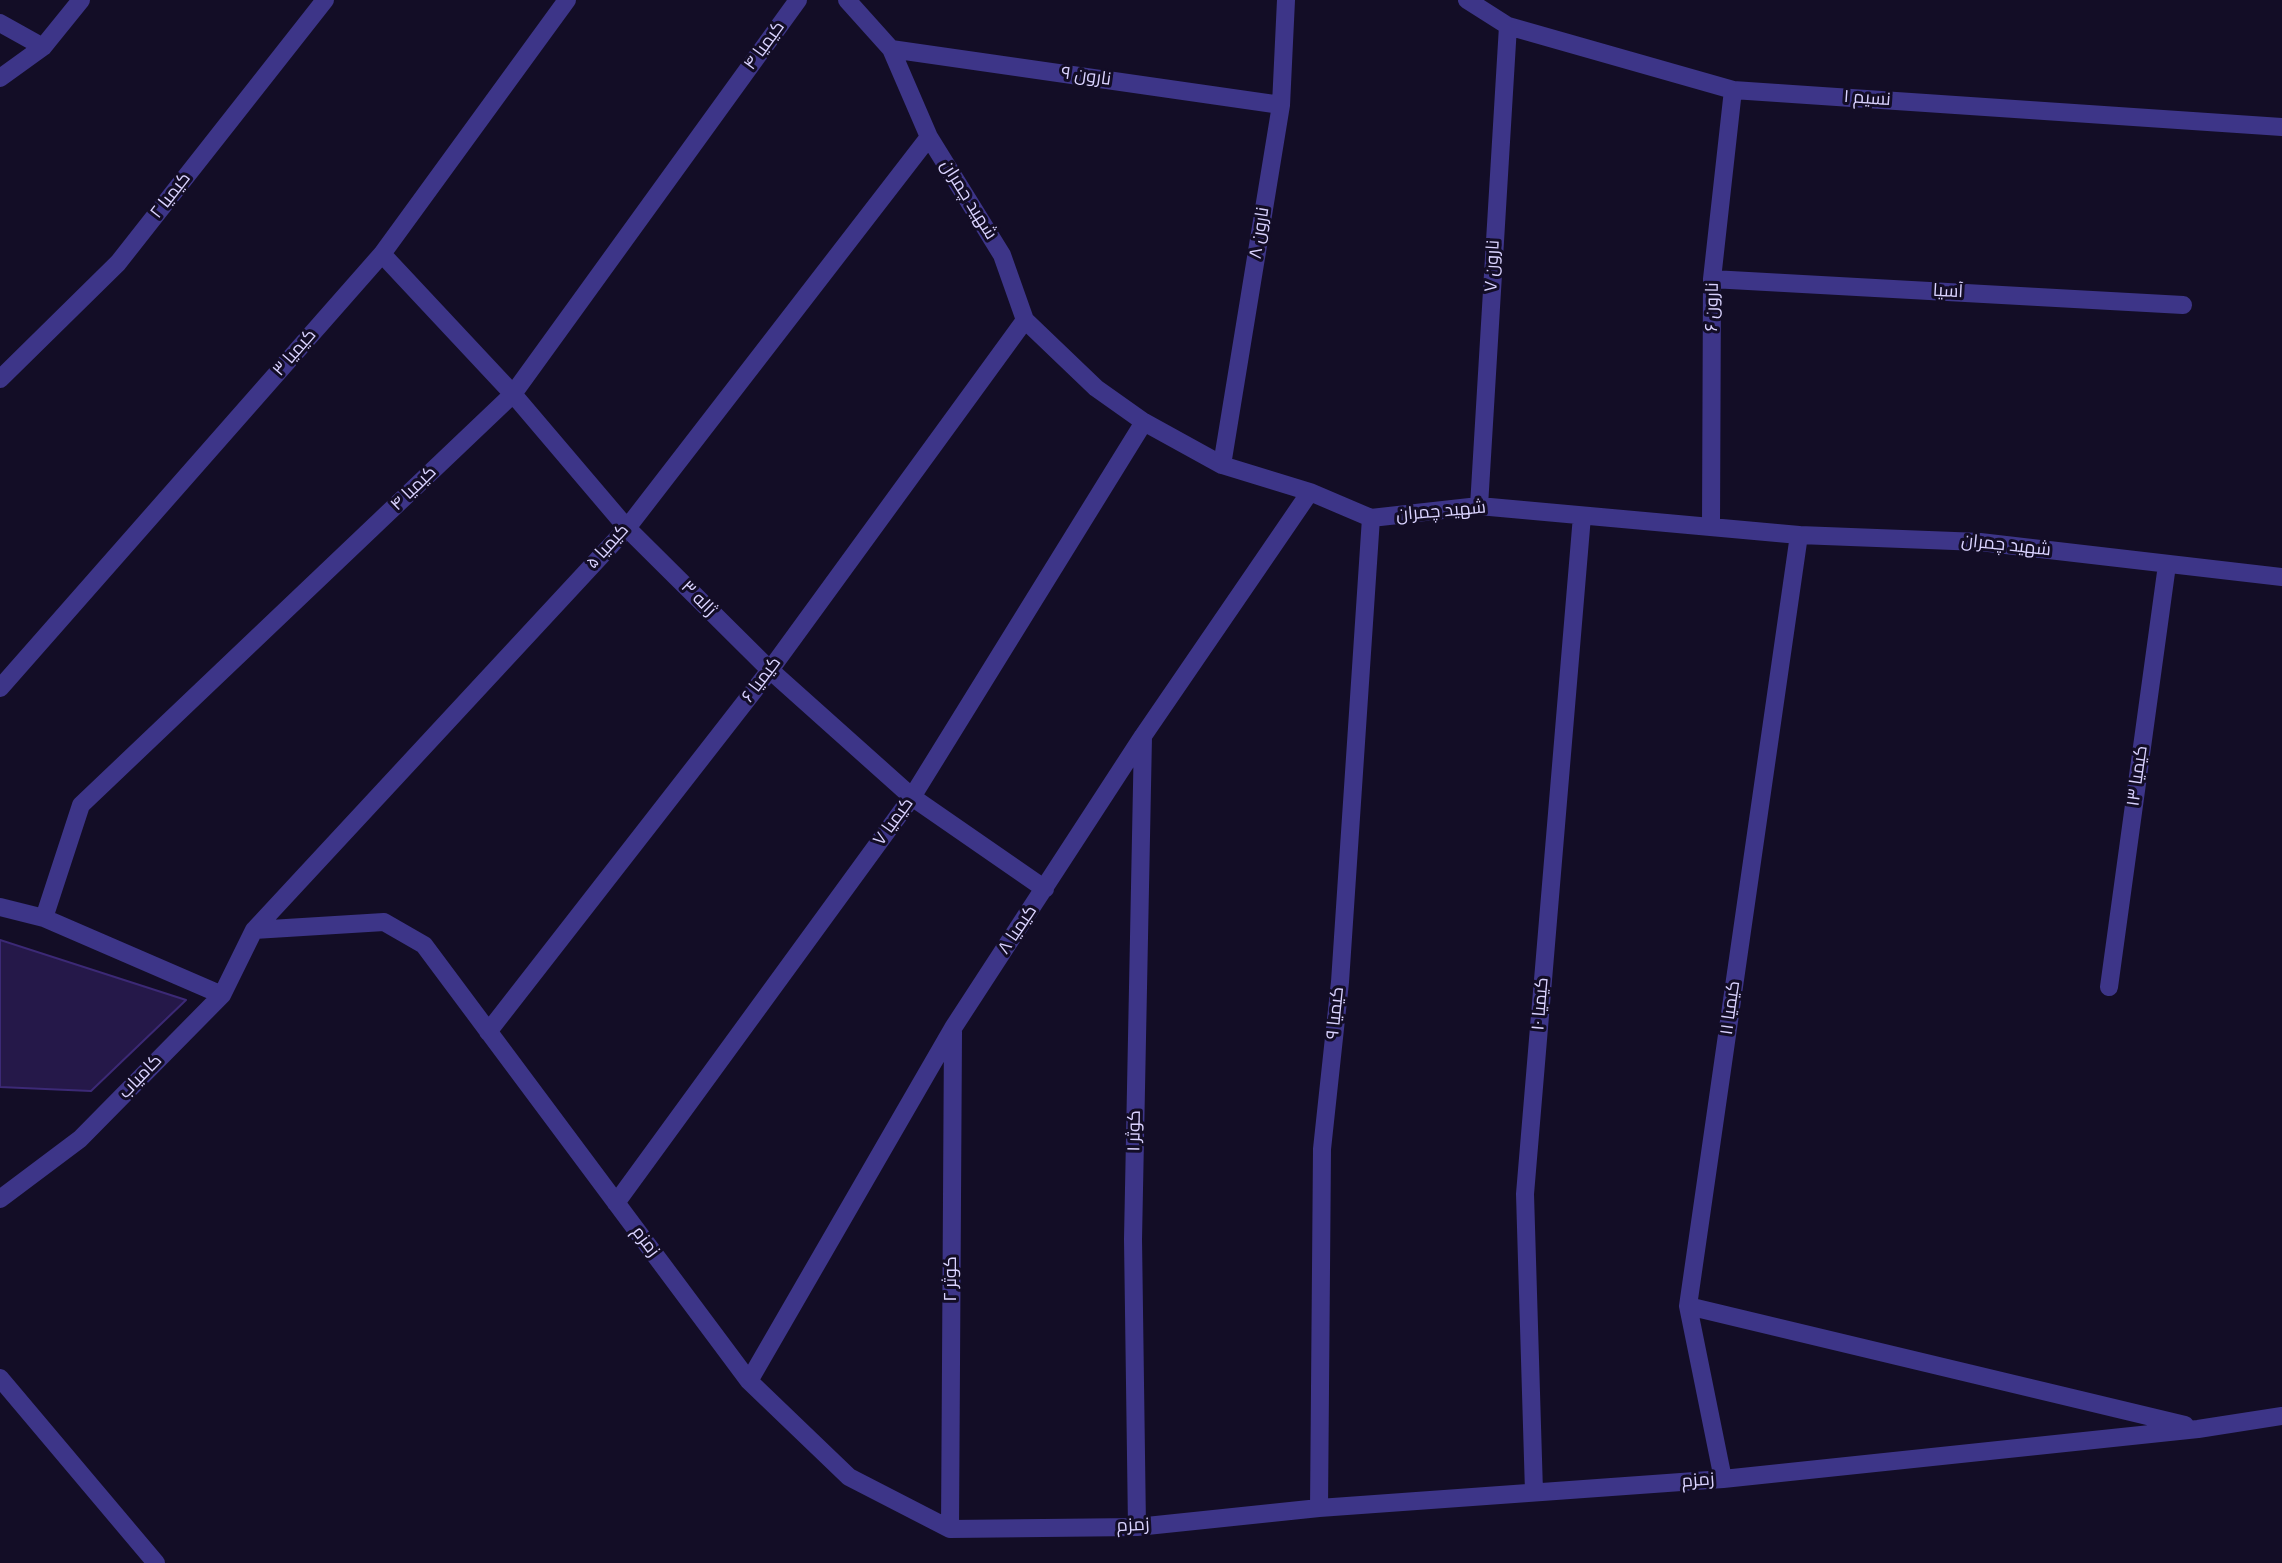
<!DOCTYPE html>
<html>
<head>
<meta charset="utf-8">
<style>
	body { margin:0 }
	canvas { display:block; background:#130d26 }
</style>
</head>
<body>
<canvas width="2282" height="1563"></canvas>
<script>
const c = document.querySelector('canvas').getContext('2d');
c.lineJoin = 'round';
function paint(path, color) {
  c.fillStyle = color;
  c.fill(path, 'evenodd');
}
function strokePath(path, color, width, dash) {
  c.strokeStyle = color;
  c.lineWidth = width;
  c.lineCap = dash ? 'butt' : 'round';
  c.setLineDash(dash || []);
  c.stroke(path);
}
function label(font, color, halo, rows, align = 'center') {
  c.font = font + ' "Roboto Condensed",Cairo,sans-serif';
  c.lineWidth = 6;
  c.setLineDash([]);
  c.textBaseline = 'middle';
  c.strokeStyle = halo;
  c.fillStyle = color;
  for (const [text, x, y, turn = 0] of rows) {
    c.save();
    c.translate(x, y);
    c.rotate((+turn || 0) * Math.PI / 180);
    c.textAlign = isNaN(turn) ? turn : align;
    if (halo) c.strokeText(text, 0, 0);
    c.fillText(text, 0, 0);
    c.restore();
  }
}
const building = new Path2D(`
	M0,940L186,1000L91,1091L0,1087Z`);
paint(building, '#251849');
strokePath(building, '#3c2976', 2);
strokePath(new Path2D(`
	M847,0L891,49L929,137L1002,255L1025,320L1096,388L1144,422L1222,465L1310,492L1371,518L1479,506L1799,535L1980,542L2282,577
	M1467,0L1508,26L1733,90L2282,127
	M0,23L43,47
	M891,49L1281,105
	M0,78L43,47L81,0
	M382,254L513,394L627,528L770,670L912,797L1045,889
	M1712,279L2183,305
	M0,379L118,263L325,0
	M1222,465L1281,105L1286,0
	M1479,506L1508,26
	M1711,525L1712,279L1733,90
	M0,688L382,254L567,0
	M0,907L44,918L81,805L513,394L798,0
	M44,918L222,995
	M254,930L384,922L424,945L749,1381L849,1477L950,1529L1137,1527L1319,1508L1723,1479L2198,1429L2282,1416
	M2109,987L2167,565
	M488,1032L770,670L1025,320
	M0,1199L80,1139L222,995L254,930L627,528L929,137
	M616,1203L912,797L1144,422
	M1688,1306L2185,1425
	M0,1378L156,1563
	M749,1381L953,1028L1143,736L1310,492
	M1723,1479L1688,1306L1799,535
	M1534,1492L1525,1194L1582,516
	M1319,1508L1322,1149L1340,982L1371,518
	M1137,1527L1133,1239L1143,736
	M950,1529L953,1032`), '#3d3588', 18);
label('18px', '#dad3ff', '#130d26', [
	["کیمیا ۴",765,46,-54],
	["نارون ۹",1086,77,8],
	["نسیم ۱",1867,99,4],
	["کیمیا ۲",171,196,-52],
	["شهید چمران",968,200,58],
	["نارون ۸",1260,233,-81],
	["نارون ۷",1493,266,-87],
	["آسیا",1948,292,3],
	["نارون ۶",1713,307,-89],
	["کیمیا ۳",295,353,-49],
	["کیمیا ۴",414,489,-44],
	["شهید چمران",1441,512,-5],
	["شهید چمران",2006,546,6],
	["کیمیا ۵",608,547,-48],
	["ژاله ۳",698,599,45],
	["کیمیا ۶",762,680,-53],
	["کیمیا ۱۳",2138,776,-82],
	["کیمیا ۷",894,822,-54],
	["کیمیا ۸",1018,930,-56],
	["کیمیا ۱۰",1541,1004,-85],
	["کیمیا ۱۱",1731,1008,-82],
	["کیمیا ۹",1336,1013,-84],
	["کامیاب",141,1077,-46],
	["کوثر ۱",1135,1131,-89],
	["زمزم",645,1242,53],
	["کوثر ۲",951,1279,-90],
	["زمزم",1698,1481,-4],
	["زمزم",1133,1526,-3]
]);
</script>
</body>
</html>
